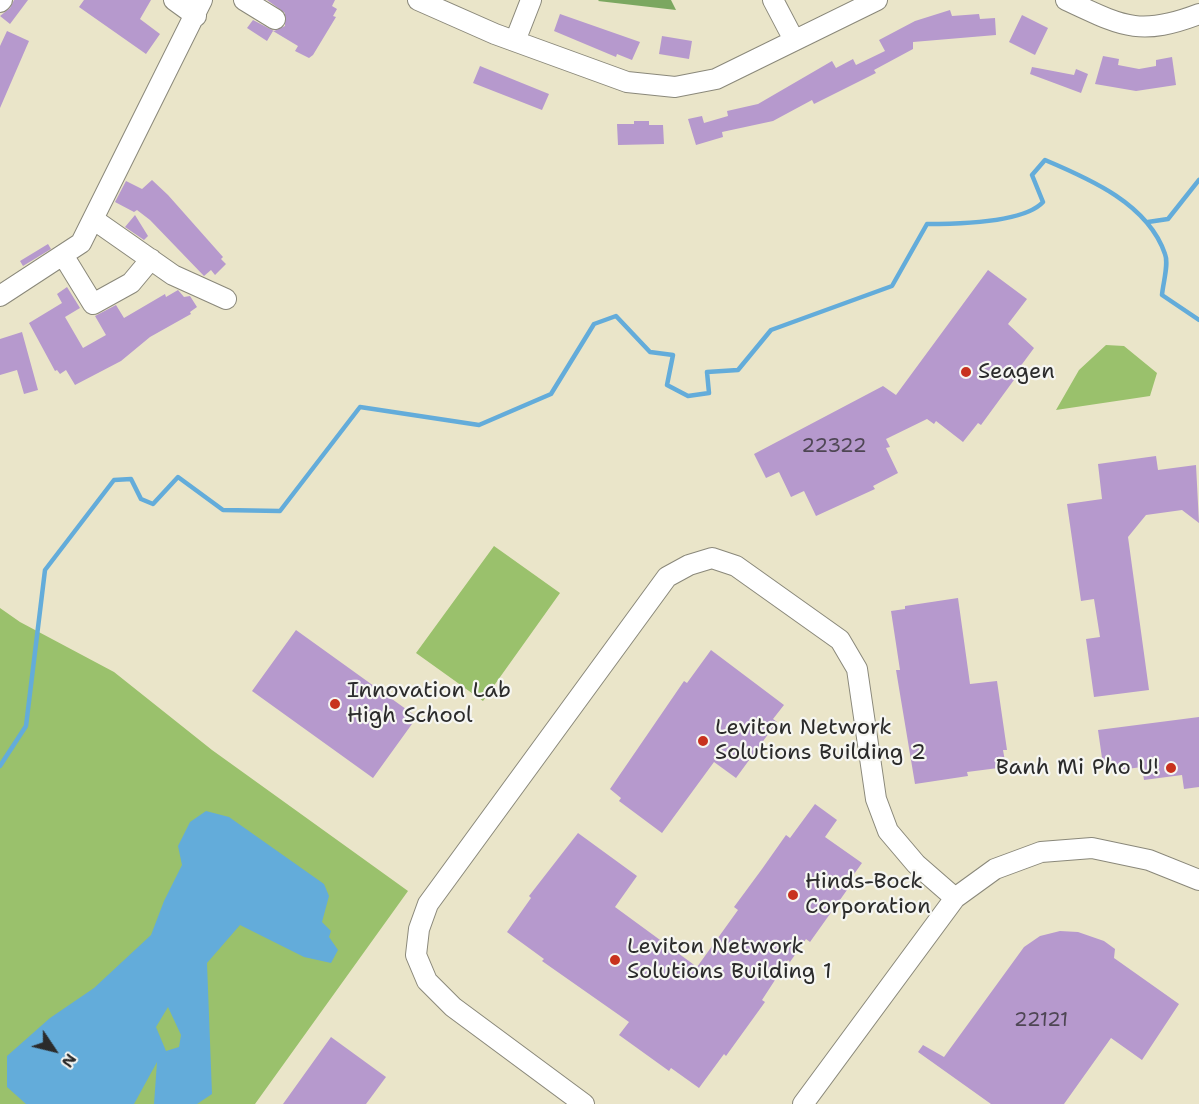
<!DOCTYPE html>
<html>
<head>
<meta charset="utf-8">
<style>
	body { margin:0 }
	#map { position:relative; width:1199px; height:1104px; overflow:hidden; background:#eae5c9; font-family:"Shantell Sans",sans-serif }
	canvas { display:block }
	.north { position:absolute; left:24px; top:1020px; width:60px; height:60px; -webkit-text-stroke:4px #f6f6f2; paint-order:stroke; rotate:125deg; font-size:16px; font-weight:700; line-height:24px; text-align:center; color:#2b2b2b }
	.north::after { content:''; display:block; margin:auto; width:21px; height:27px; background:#2b2b2b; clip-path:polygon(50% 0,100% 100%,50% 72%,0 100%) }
</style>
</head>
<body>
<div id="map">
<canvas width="1199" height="1104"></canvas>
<div class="north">N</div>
</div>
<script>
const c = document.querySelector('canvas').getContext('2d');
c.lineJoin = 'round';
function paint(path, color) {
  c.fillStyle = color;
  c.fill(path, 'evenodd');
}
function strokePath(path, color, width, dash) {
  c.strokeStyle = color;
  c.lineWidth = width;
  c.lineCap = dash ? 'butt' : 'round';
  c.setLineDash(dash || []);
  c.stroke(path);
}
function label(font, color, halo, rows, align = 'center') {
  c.font = font + ' "Shantell Sans",sans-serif';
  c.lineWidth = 4.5;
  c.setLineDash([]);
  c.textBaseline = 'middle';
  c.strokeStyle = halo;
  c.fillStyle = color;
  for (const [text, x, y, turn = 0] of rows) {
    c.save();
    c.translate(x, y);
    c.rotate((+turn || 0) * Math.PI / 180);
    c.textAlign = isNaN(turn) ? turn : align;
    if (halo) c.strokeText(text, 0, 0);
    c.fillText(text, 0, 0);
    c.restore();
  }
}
paint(new Path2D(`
	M1106,345L1124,346L1157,373L1150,396L1056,410L1079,370Z
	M494,546L560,593L483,701L416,653Z
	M0,608L20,622L114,672L212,750L408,891L255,1104H0Z`), '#9ac16c');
paint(new Path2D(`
	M671,0L676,10L598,1L599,0Z`), '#7ba760');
paint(new Path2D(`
	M206,811L229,817L324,884L329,896L322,922L331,931L329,937L338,950L331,963L304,957L240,925L207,963L212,1094L197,1104H154L157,1062L134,1104H26L7,1087V1056L50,1018L94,988L151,935L164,901L182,865L178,846L190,822ZM168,1007L181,1035L179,1047L166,1051L156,1027Z`), '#63acda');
strokePath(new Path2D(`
	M1148,222L1168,219L1199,180
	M0,766L26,726L45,570L114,480L131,479L141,499L153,504L178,477L223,510L280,511L360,407L479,425L551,394L594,324L616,316L650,352L673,355L667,385L688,396L709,393L707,372L738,370L771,330L892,286L927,224C955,224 1024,223 1043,202L1032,175L1045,160C1090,179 1148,204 1165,254C1169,264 1163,283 1162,295L1199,320`), '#63acda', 4.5);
paint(new Path2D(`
	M14,0H28L10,24L0,16L10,8Z
	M84,0H151L140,19L160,34L146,54L79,7Z
	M267,0H335L332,6L337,9L333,16L336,17L313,55L309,58L295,51L298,46L273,31L267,41L247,28L253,20L274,31L285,26V13Z
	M950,10L952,16L979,14L980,19L995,18L996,35L913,42V49L874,70L876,73L814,104L812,100L773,121L722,132L723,137L696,145L688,119L702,116L704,123L728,116L727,111L758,104L832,61L836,68L853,59L856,65L885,51L879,40L915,21Z
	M560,14L640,42L632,60L617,54L616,57L554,31Z
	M1022,15L1048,28L1035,55L1009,42Z
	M7,31L29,41L0,108V46Z
	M662,36L692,41L689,59L659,54Z
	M1103,56L1119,59L1118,65L1139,69L1156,66V60L1172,57L1176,85L1136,91L1095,84Z
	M480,66L549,94L542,110L473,83Z
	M1032,67L1074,75L1076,69L1088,74L1081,93L1030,74Z
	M634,121H649V125H663L664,144L618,145L617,124H634Z
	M152,180L168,195L223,257L221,259L226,264L215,275L211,270L204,276L150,220L137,210L134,212L115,202L126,181L142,189Z
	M135,215L148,236L144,240L125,227Z
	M48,244L51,249L23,266L20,261Z
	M988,270L1027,299L1008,324L1034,348L1020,367L1022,369L981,425L978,423L963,442L936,421L934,424L927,419L886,439L890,447L886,448L898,473L873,486L875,489L816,516L804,491L791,497L779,472L766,478L754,454L883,386L896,395Z
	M67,287L80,308L65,317L83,348L106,335L95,316L116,305L124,318L165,294L166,297L178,290L184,297L190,296L197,307L190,312L191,314L150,337L121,361L75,385L66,370L60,374L57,370L55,371L29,323L62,303L57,294Z
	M22,332L38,390L24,394L17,370L0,375V339Z
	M1156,456L1158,470L1196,465L1199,523L1182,510L1146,515L1128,537L1149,690L1094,697L1086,639L1100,637L1094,599L1081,601L1067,504L1102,499L1098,464Z
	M958,598L970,684L997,681L1007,750H1003L1006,767L967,772L968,776L915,784L896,670H900L891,611L905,609V606Z
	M296,630L417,717L373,778L252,691Z
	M711,650L784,705L773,719L777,722L736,778L714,762L662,833L619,801L621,798L610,789L684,681L687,683Z
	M1199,717V787L1184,789L1182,775L1144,780L1142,767L1104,772L1098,730Z
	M815,804L837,820L825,837L862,863L849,881L852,883L810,942L806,939L790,962L788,960L762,1000L765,1002L726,1056L724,1054L699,1088L671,1068L669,1071L619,1035L629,1022L542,961L544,959L507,932L531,898L529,896L578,833L637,876L615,907L697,967L738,910L734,907L762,869L786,835L790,838Z
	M1060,931L1078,932L1104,941L1115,949L1114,958L1179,1004L1142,1060L1111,1038L1064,1104H991L918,1052L923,1045L944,1057L1024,947L1040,936Z
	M331,1037L386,1077L366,1104H283Z`), '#b699cd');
const minor = new Path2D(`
	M174,0L196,16
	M244,0L275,19
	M418,0L495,34L627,82L675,87L716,79L877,0
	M773,0L794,40
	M1066,0C1122,26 1139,37 1199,14
	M0,2L2,0
	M515,41L531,0
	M93,219L173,275L226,299
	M63,255L93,304L131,283L151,259
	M0,296L81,243L202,0
	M584,1104L453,1007L427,981L416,955L419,929L428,904L667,577L689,565L712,558L736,566L840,640L857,669L876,799L888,831L916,864L955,898
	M803,1104L955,898L995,869L1041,852L1092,848L1149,860L1199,880`);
strokePath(minor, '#8a887a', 22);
strokePath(minor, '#fff', 20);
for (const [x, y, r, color] of [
	[966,372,6,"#c8321e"],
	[335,704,6,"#c8321e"],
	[703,741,6,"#c8321e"],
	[1171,768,6,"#c8321e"],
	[793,895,6,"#c8321e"],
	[615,960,6,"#c8321e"]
]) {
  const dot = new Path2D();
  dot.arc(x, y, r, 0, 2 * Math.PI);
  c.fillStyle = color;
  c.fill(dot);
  strokePath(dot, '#f6f6f2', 2);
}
label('20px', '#4e4654', null, [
	["22322",834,447],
	["22121",1041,1021]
]);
label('22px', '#2b2b2b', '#f6f6f2', [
	["Seagen",978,372],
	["Innovation Lab",347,691],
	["High School",347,716],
	["Leviton Network",715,728],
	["Solutions Building 2",715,753],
	["Banh Mi Pho U!",1159,768,"right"],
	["Hinds-Bock",805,882],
	["Corporation",805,907],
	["Leviton Network",627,947],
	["Solutions Building 1",627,972]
], 'left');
</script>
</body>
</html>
